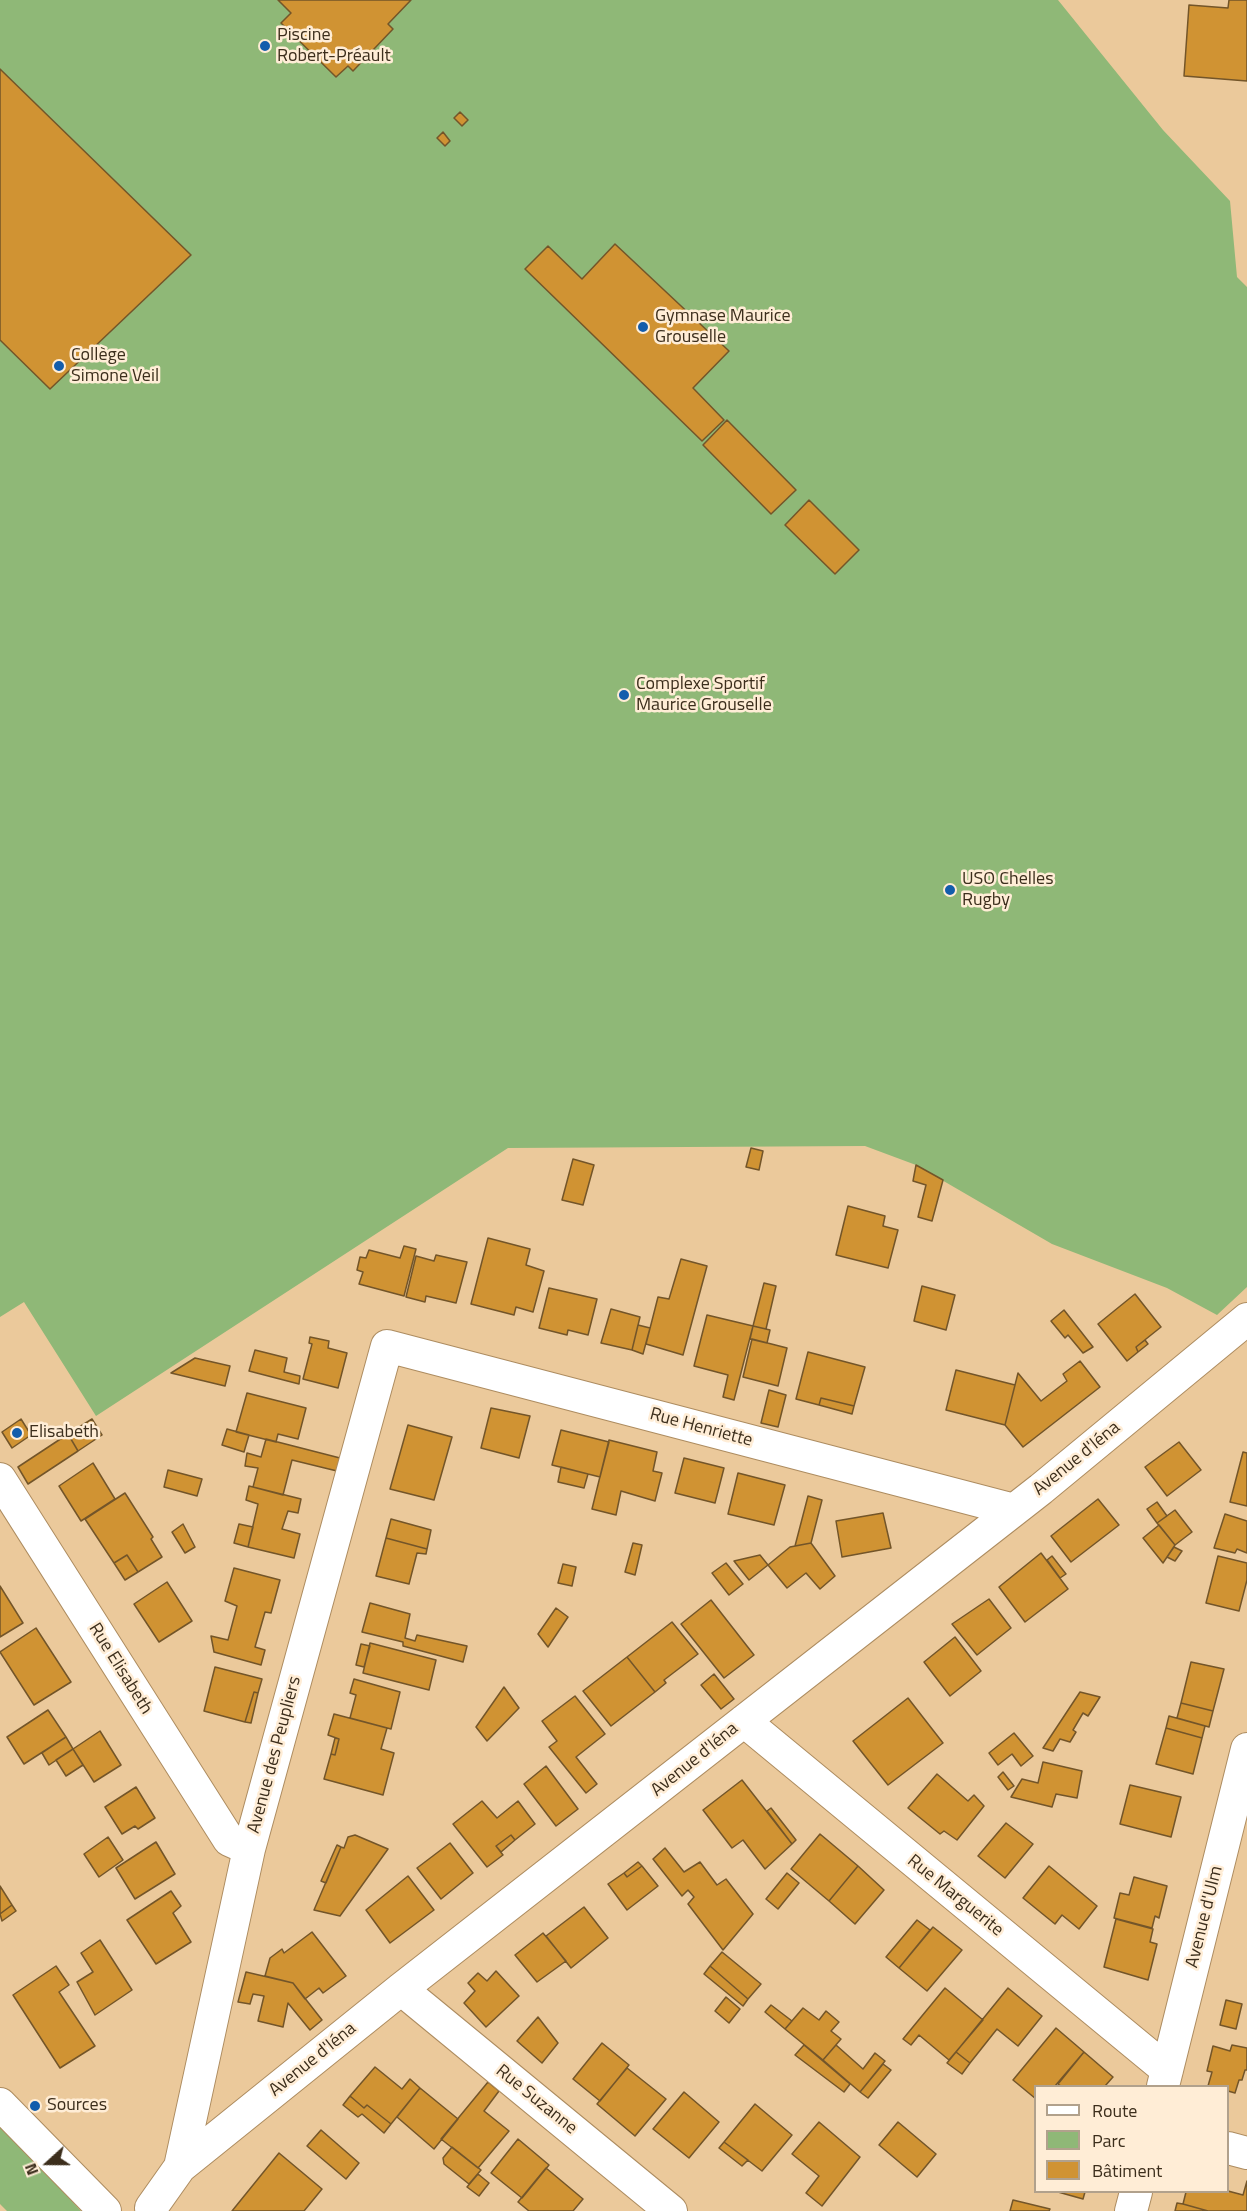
<!DOCTYPE html>
<html>
<head>
<meta charset="utf-8">
<style>
	body { margin:0 }
	#map { position:relative; width:1247px; height:2211px; overflow:hidden; background:#ebc99b; font-family:"Titillium Web",sans-serif }
	canvas { display:block }
	.legend { position:absolute; left:1034px; top:2085px; width:195px; height:108px; box-sizing:border-box; background:#ffedd6; border:2px solid #b1a18c; margin:0; padding:8px 10px; list-style:none; font-size:18px; color:#3c2e1c }
	.legend li { display:flex; align-items:center; gap:12px; height:30px }
	.legend b { width:30px; border:2px solid #b1a18c }
	.north { position:absolute; left:18px; top:2133px; width:60px; height:60px; -webkit-text-stroke:4px #ffedd6; paint-order:stroke; rotate:249deg; font-size:16px; font-weight:700; line-height:24px; text-align:center; color:#3c2e1c }
	.north::after { content:''; display:block; margin:auto; width:21px; height:27px; background:#3c2e1c; clip-path:polygon(50% 0,100% 100%,50% 72%,0 100%) }
</style>
</head>
<body>
<div id="map">
<canvas width="1247" height="2211"></canvas>
<ul class="legend">
<li><b style="height:8px;background:#fff"></b>Route</li>
<li><b style="height:16px;background:#8fb877"></b>Parc</li>
<li><b style="height:16px;background:#d09333"></b>Bâtiment</li>
</ul>
<div class="north">N</div>
</div>
<script>
const c = document.querySelector('canvas').getContext('2d');
c.lineJoin = 'round';
function paint(path, color) {
  c.fillStyle = color;
  c.fill(path, 'evenodd');
}
function strokePath(path, color, width, dash) {
  c.strokeStyle = color;
  c.lineWidth = width;
  c.lineCap = dash ? 'butt' : 'round';
  c.setLineDash(dash || []);
  c.stroke(path);
}
function label(font, color, halo, rows, align = 'center') {
  c.font = font + ' "Titillium Web",sans-serif';
  c.lineWidth = 5;
  c.setLineDash([]);
  c.textBaseline = 'middle';
  c.strokeStyle = halo;
  c.fillStyle = color;
  for (const [text, x, y, turn = 0] of rows) {
    c.save();
    c.translate(x, y);
    c.rotate((+turn || 0) * Math.PI / 180);
    c.textAlign = isNaN(turn) ? turn : align;
    if (halo) c.strokeText(text, 0, 0);
    c.fillText(text, 0, 0);
    c.restore();
  }
}
paint(new Path2D(`
	M0,0H1058L1163,130L1230,201L1237,277L1247,287V1287L1217,1315L1167,1288L1052,1244L916,1165L865,1146L508,1148L96,1416L24,1302L0,1317Z
	M0,2123L81,2211H7L0,2204Z`), '#8fb877');
const building = new Path2D(`
	M278,0H411L388,24L393,29L353,71L348,66L336,77L281,23L291,13Z
	M1229,0H1247V81L1184,76L1189,5L1228,8Z
	M0,69L191,255L50,389L0,340Z
	M460,112L468,120L462,126L454,118Z
	M443,132L450,141L445,146L437,138Z
	M615,244L729,351L693,388L724,420L702,441L525,269L548,246L582,279Z
	M727,420L796,490L771,514L703,445Z
	M809,500L859,550L835,574L785,525Z
	M751,1148L763,1151L759,1170L746,1167Z
	M573,1159L594,1165L583,1205L562,1200Z
	M916,1165L943,1180L932,1221L918,1217L926,1185L913,1181Z
	M848,1206L885,1216L883,1226L898,1230L888,1268L836,1255Z
	M488,1238L530,1249L526,1265L544,1271L533,1312L516,1307L514,1315L471,1304Z
	M404,1246L416,1249L404,1296L359,1284L363,1272L357,1270L360,1257L366,1258L369,1250L400,1258Z
	M436,1255L467,1262L456,1303L426,1296L425,1302L406,1297L416,1256L434,1261Z
	M681,1259L707,1266L683,1355L646,1344L658,1297L669,1299Z
	M764,1283L776,1286L766,1329L753,1326Z
	M922,1286L955,1295L946,1330L914,1321Z
	M549,1288L597,1299L588,1335L568,1330L567,1335L539,1328Z
	M1135,1294L1161,1327L1136,1347L1138,1352L1127,1361L1098,1324Z
	M611,1309L640,1317L632,1350L601,1343Z
	M1064,1310L1093,1347L1083,1353L1068,1335L1065,1338L1051,1321Z
	M707,1315L753,1326L734,1400L723,1397L728,1375L694,1366Z
	M638,1325L650,1328L643,1354L632,1350Z
	M753,1326L770,1330L767,1343L750,1339Z
	M310,1337L329,1341L328,1348L347,1353L338,1388L303,1379L312,1344L309,1343Z
	M752,1339L787,1348L778,1386L743,1377Z
	M1145,1340L1148,1344L1138,1352L1136,1347Z
	M255,1350L287,1358L284,1372L300,1376L299,1384L249,1371Z
	M808,1352L865,1367L854,1406L821,1398L819,1405L796,1399Z
	M195,1358L230,1366L225,1386L171,1373Z
	M1080,1361L1100,1387L1023,1447L1005,1425L1018,1373L1041,1401L1067,1381L1063,1374Z
	M956,1370L1015,1385L1005,1425L946,1410Z
	M769,1390L786,1395L778,1427L761,1423Z
	M247,1393L306,1408L298,1439L278,1434L276,1442L236,1432Z
	M821,1398L854,1406L852,1414L819,1405Z
	M491,1408L530,1416L519,1458L481,1448Z
	M21,1419L31,1435L12,1448L2,1432Z
	M92,1419L102,1435L78,1451L68,1434Z
	M408,1425L452,1437L434,1500L390,1489Z
	M227,1429L249,1435L244,1452L222,1445Z
	M561,1430L609,1442L600,1477L552,1465Z
	M68,1434L78,1451L28,1484L18,1467Z
	M266,1439L340,1458L337,1471L292,1460L283,1495L253,1487L258,1468L245,1466L247,1453L261,1457Z
	M609,1440L657,1452L653,1471L662,1473L655,1501L621,1491L616,1515L592,1509Z
	M1179,1442L1201,1470L1167,1496L1145,1467Z
	M1243,1452L1247,1453V1506L1230,1502Z
	M684,1458L724,1468L715,1503L675,1493Z
	M93,1463L115,1499L81,1521L59,1486Z
	M561,1467L588,1474L584,1488L558,1482Z
	M168,1470L202,1479L197,1496L164,1487Z
	M738,1473L785,1485L774,1525L728,1514Z
	M249,1486L301,1499L298,1513L288,1511L282,1529L300,1534L294,1558L248,1547L258,1504L246,1500Z
	M125,1493L153,1537L151,1539L162,1557L138,1572L127,1555L114,1563L85,1519Z
	M808,1496L822,1500L811,1543L795,1546Z
	M1098,1499L1119,1525L1071,1562L1051,1536Z
	M1157,1502L1167,1516L1157,1523L1147,1509Z
	M1175,1510L1192,1532L1175,1545L1157,1523Z
	M883,1513L891,1548L842,1557L836,1521Z
	M1225,1514L1247,1521V1553L1237,1549L1235,1553L1214,1548Z
	M391,1519L431,1530L427,1549L386,1538Z
	M183,1524L195,1547L185,1553L172,1532Z
	M239,1524L253,1527L248,1547L234,1543Z
	M1159,1525L1175,1545L1163,1563L1143,1538Z
	M386,1538L427,1549L426,1554L417,1553L409,1584L376,1576Z
	M633,1543L642,1545L635,1575L625,1572Z
	M811,1543L835,1576L820,1589L806,1573L787,1588L768,1565L790,1547Z
	M1174,1547L1182,1551L1175,1561L1167,1557Z
	M1041,1553L1068,1589L1025,1622L999,1587Z
	M127,1555L138,1572L125,1580L114,1563Z
	M760,1555L768,1565L749,1580L734,1561Z
	M1052,1556L1066,1574L1060,1578L1047,1560Z
	M1218,1556L1247,1563V1580L1239,1611L1206,1603Z
	M726,1563L743,1584L729,1595L712,1573Z
	M563,1564L576,1567L572,1586L558,1583Z
	M234,1568L280,1580L271,1613L265,1612L255,1647L265,1650L261,1665L214,1652L211,1636L228,1640L237,1606L225,1601Z
	M167,1582L192,1621L159,1642L134,1604Z
	M0,1586L23,1623L0,1637Z
	M989,1599L1011,1628L977,1655L952,1624Z
	M711,1600L754,1655L724,1678L681,1624Z
	M370,1603L410,1614L405,1638L415,1641L417,1635L467,1646L463,1662L403,1646V1642L362,1632Z
	M556,1608L568,1617L548,1647L538,1634Z
	M672,1622L698,1654L664,1680L666,1683L655,1692L627,1657Z
	M36,1628L71,1682L34,1705L0,1652Z
	M955,1637L981,1671L950,1696L924,1662Z
	M370,1643L436,1660L429,1690L363,1673Z
	M361,1644L370,1646L364,1667L356,1665Z
	M627,1657L655,1692L611,1726L583,1691Z
	M1191,1662L1224,1669L1213,1711L1181,1703Z
	M215,1667L262,1679L258,1693L254,1692L245,1722L204,1711Z
	M714,1674L734,1699L721,1709L701,1685Z
	M354,1679L400,1692L391,1729L350,1718L356,1695L350,1693Z
	M504,1687L519,1708L487,1741L476,1727Z
	M254,1692L258,1693L251,1723L245,1722Z
	M1080,1692L1100,1697L1088,1716L1083,1713L1073,1730L1076,1732L1070,1742L1060,1739L1053,1751L1043,1748Z
	M575,1696L605,1734L576,1757L597,1784L586,1793L549,1747L557,1741L542,1721Z
	M908,1698L943,1743L888,1785L853,1741Z
	M1181,1703L1213,1711L1209,1727L1177,1718Z
	M48,1710L66,1737L24,1764L7,1737Z
	M334,1714L387,1728L381,1749L394,1753L383,1795L324,1779L331,1754L335,1755L339,1739L328,1735Z
	M1169,1716L1205,1726L1202,1738L1166,1728Z
	M1166,1728L1202,1738L1193,1774L1156,1764Z
	M100,1731L121,1765L94,1782L73,1749Z
	M1014,1733L1033,1756L1021,1766L1012,1754L998,1765L989,1753Z
	M66,1737L73,1749L49,1765L42,1753Z
	M335,1738L339,1739L335,1755L331,1754Z
	M73,1749L83,1765L66,1776L56,1760Z
	M1043,1762L1082,1771L1077,1798L1056,1794L1052,1807L1011,1797L1022,1779L1038,1783Z
	M546,1766L578,1809L556,1826L524,1784Z
	M1003,1772L1014,1786L1008,1790L998,1777Z
	M937,1774L968,1801L974,1795L984,1806L957,1840L944,1831L940,1834L908,1808Z
	M742,1780L792,1844L765,1869L743,1840L732,1848L703,1810Z
	M1130,1785L1181,1797L1171,1837L1120,1824Z
	M136,1787L155,1818L138,1829L135,1826L122,1834L105,1807Z
	M482,1801L497,1818L518,1801L535,1824L515,1840L511,1835L496,1846L503,1855L487,1867L453,1824Z
	M771,1808L796,1840L792,1844L767,1811Z
	M1006,1823L1033,1844L1005,1878L978,1856Z
	M820,1834L858,1866L829,1901L791,1869Z
	M355,1835L388,1849L340,1916L314,1910L341,1847L344,1848L348,1837Z
	M511,1835L515,1840L501,1852L496,1846Z
	M108,1837L123,1860L99,1877L84,1854Z
	M156,1842L175,1874L135,1899L116,1868Z
	M450,1843L473,1873L441,1899L417,1868Z
	M337,1845L341,1847L326,1883L321,1881Z
	M665,1848L684,1872L700,1862L717,1885L726,1879L753,1914L723,1950L688,1904L694,1897L688,1890L682,1896L653,1859Z
	M638,1862L642,1866L627,1877L624,1873Z
	M642,1866L658,1886L627,1910L608,1884L624,1873L627,1877Z
	M858,1866L884,1890L855,1924L829,1901Z
	M1049,1866L1097,1906L1079,1929L1062,1915L1055,1924L1023,1898Z
	M787,1873L799,1883L778,1909L766,1899Z
	M408,1876L434,1910L390,1943L366,1910Z
	M1134,1877L1167,1886L1159,1918L1155,1916L1152,1928L1114,1918L1120,1893L1129,1895Z
	M0,1886L12,1905L0,1914Z
	M171,1891L181,1906L173,1913L191,1942L156,1964L127,1920Z
	M12,1905L16,1911L2,1921L0,1914Z
	M584,1907L608,1938L571,1968L546,1936Z
	M1116,1919L1153,1929L1150,1942L1157,1944L1148,1980L1104,1967Z
	M917,1920L930,1930L899,1968L886,1957Z
	M933,1927L962,1950L927,1991L899,1968Z
	M312,1932L346,1976L323,1993L319,1988L305,1999L293,1983L265,1976L270,1958L282,1949L284,1953Z
	M543,1933L566,1961L537,1982L515,1955Z
	M100,1940L132,1990L95,2015L77,1982L93,1972L81,1953Z
	M722,1952L761,1984L748,1999L710,1966Z
	M56,1966L69,1985L59,1992L95,2046L60,2068L13,1995Z
	M710,1966L748,1999L743,2006L704,1974Z
	M496,1971L519,1996L486,2027L464,2003L475,1991L468,1983L478,1973L487,1981Z
	M246,1972L293,1983L322,2020L310,2030L288,2003L283,2027L258,2021L264,1996L253,1994L250,2004L238,2002Z
	M945,1988L983,2020L949,2060L919,2035L911,2045L903,2039Z
	M1008,1988L1042,2016L1018,2046L997,2029L970,2063L956,2052Z
	M726,1997L740,2009L729,2023L715,2011Z
	M1226,2000L1242,2004L1236,2029L1220,2025Z
	M771,2005L792,2021L785,2029L765,2012Z
	M803,2008L819,2020L826,2011L839,2022L831,2031L841,2039L823,2060L785,2029Z
	M538,2017L558,2043L542,2063L517,2041Z
	M1056,2028L1084,2052L1055,2086H1036V2099L1013,2080Z
	M602,2043L629,2065L600,2101L573,2079Z
	M804,2045L850,2084L844,2092L795,2055Z
	M836,2045L863,2069L875,2053L885,2061L860,2092L823,2060Z
	M1232,2045L1247,2048V2070H1245L1242,2080H1239L1235,2093L1228,2091V2086H1208L1212,2072L1207,2071L1213,2046L1230,2051Z
	M956,2052L970,2063L962,2074L947,2063Z
	M1084,2052L1113,2077L1105,2086H1061L1058,2084Z
	M883,2064L891,2070L868,2098L860,2092Z
	M375,2067L402,2089L410,2079L420,2088L391,2124L367,2105L364,2108L350,2096Z
	M627,2068L666,2099L635,2136L597,2104Z
	M488,2082L499,2091L484,2111L509,2131L478,2168L441,2139Z
	M420,2088L458,2119L434,2149L397,2117Z
	M684,2092L719,2122L689,2158L653,2129Z
	M350,2096L364,2108L367,2105L391,2124L384,2133L362,2114L358,2117L343,2105Z
	M755,2104L792,2135L762,2171L724,2142Z
	M819,2122L860,2157L822,2206L806,2193L819,2176L792,2154Z
	M898,2122L936,2154L917,2177L879,2145Z
	M321,2130L359,2163L346,2179L307,2146Z
	M518,2139L549,2165L522,2198L491,2173Z
	M724,2142L748,2160L742,2166L719,2148Z
	M452,2147L481,2170L469,2184L444,2164L443,2158Z
	M279,2153L322,2189L304,2211H232Z
	M546,2168L583,2199L573,2211H529L518,2202Z
	M478,2174L489,2183L479,2196L467,2187Z
	M1247,2181V2211H1208L1183,2204L1186,2192L1228,2191L1243,2195Z
	M1058,2192H1085L1083,2199Z
	M1013,2200L1050,2209L1049,2211H1010Z
	M1177,2203L1183,2204L1208,2211H1175Z`);
paint(building, '#d09333');
strokePath(building, '#735529', 1.5);
const minor = new Path2D(`
	M0,1479L229,1840L249,1849
	M744,1721L1167,2070
	M401,1989L671,2211
	M1163,2086L1247,1749
	M0,2104L105,2211
	M1228,2148L1247,2153
	M180,2167L249,1849L387,1346L1014,1510
	M151,2208L180,2167L401,1989L1041,1489L1247,1319
	M1131,2211L1136,2192`);
strokePath(minor, '#ad8c60', 34);
strokePath(minor, '#fff', 32);
for (const [x, y, r, color] of [
	[265,46,6,"#135dac"],
	[643,327,6,"#135dac"],
	[59,366,6,"#135dac"],
	[624,695,6,"#135dac"],
	[950,890,6,"#135dac"],
	[17,1433,6,"#135dac"],
	[35,2106,6,"#135dac"]
]) {
  const dot = new Path2D();
  dot.arc(x, y, r, 0, 2 * Math.PI);
  c.fillStyle = color;
  c.fill(dot);
  strokePath(dot, '#ffedd6', 2);
}
label('18px', '#3c2e1c', '#ffedd6', [
	["Piscine",277,36],
	["Robert-Préault",277,57],
	["Gymnase Maurice",655,317],
	["Grouselle",655,338],
	["Collège",71,356],
	["Simone Veil",71,377],
	["Complexe Sportif",636,685],
	["Maurice Grouselle",636,706],
	["USO Chelles",962,880],
	["Rugby",962,901],
	["Elisabeth",29,1433],
	["Sources",47,2106]
], 'left');
label('18px', '#3c2e1c', '#ffedd6', [
	["Rue Henriette",701,1428,15],
	["Avenue d'Iéna",1077,1459,-39],
	["Rue Elisabeth",120,1669,58],
	["Avenue des Peupliers",275,1755,-75],
	["Avenue d'Iéna",695,1760,-39],
	["Rue Marguerite",955,1896,39],
	["Avenue d'Ulm",1205,1917,-76],
	["Avenue d'Iéna",313,2060,-39],
	["Rue Suzanne",536,2100,39]
]);
</script>
</body>
</html>
